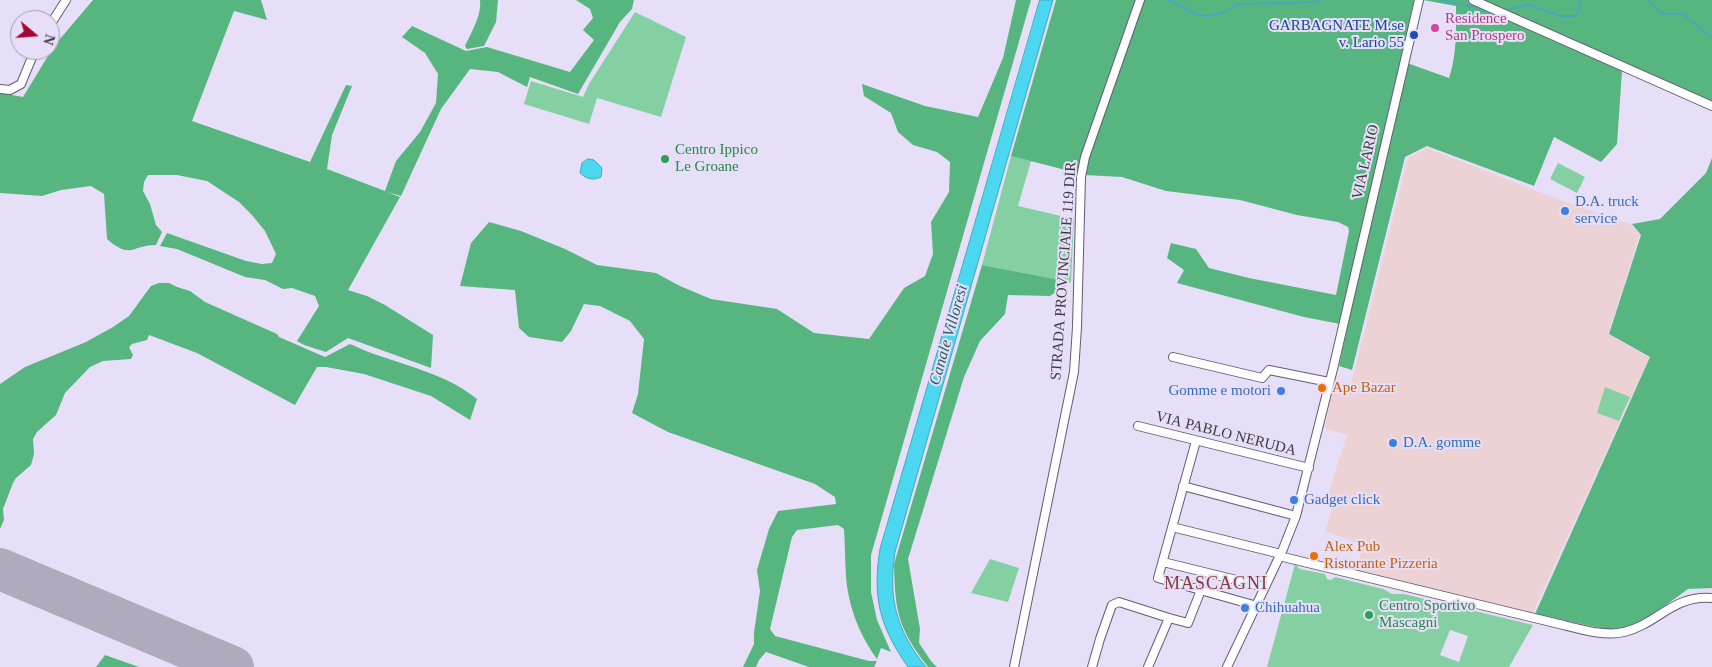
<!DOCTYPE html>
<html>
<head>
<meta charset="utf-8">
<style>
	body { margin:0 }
	#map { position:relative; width:1712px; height:667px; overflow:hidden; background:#e7dff7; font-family:Georgia,serif }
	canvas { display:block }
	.north { position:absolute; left:10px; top:10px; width:50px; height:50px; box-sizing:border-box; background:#e7dff7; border:1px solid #a39daf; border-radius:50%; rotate:108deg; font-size:14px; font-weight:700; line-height:20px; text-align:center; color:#3d3a44 }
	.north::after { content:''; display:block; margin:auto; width:18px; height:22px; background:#a4082f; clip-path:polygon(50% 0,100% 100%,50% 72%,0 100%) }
</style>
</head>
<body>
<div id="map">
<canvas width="1712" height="667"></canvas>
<div class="north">N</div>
</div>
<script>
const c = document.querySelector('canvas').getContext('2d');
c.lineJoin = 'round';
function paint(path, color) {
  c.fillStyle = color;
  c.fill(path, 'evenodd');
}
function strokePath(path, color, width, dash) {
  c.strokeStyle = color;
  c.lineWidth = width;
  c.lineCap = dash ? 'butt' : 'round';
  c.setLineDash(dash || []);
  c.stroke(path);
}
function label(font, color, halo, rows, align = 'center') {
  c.font = font + ' Georgia,serif';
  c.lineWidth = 4;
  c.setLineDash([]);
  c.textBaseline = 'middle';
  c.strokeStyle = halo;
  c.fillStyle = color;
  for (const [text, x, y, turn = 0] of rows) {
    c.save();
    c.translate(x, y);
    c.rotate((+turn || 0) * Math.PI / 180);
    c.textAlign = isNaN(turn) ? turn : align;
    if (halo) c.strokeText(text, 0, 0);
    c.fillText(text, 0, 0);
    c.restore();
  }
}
paint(new Path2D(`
	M1427,148L1560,200L1630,224L1640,234L1608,334L1649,358L1531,617L1356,572L1363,545L1325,531L1334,502L1326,500L1347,435L1324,428L1334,387L1350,388L1408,158Z`), '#edd2d5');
paint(new Path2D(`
	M635,12L686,37L661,117L597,98L589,124L524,104L531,81L583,97L589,84Z
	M1011,156L1031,161L1018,206L1074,219L1071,282L982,265Z
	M1558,163L1585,177L1577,193L1550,179Z
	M1605,387L1630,397L1619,421L1597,413Z
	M990,559L1019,568L1008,602L971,593Z
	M1295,564L1300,569L1325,574L1327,579L1331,580L1335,577L1383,589L1392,594H1404L1533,625L1509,667H1267ZM1450,630L1468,636L1459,662L1440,655Z`), '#85d0a2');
paint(new Path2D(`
	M93,0H261L267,20L234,11L192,121L310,162L346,85L352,86L332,135L327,169L385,191L396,161L420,132L436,103L438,74L425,53L402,37L412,26L466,51L487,47L570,72L594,40L583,30L593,18L590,9L576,0H634L632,9L620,22L578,94L530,77L527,87L498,72L470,69L441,109L401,196L387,192L400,197L348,290L367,296L385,305L433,335L431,368L348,338L326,352L304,345L297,341L319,306L315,296L292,288L283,289L265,280L245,277L177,249L160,246L167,233L246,261L262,264L272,263L276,254L265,231L252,215L239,202L207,181L177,175H148L144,182L143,191L150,204L156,225L162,232L156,245C132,245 131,260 107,239L104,194L91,186L61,190L42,196L0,193V93L23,97L54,46Z
	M480,0H498L496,22L484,46L467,49L465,46C471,33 482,15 480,0Z
	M1016,0H1031L871,555V592L877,620L891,652L881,648L877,659C860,636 848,606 846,576C845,560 845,545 844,529L838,525L797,530L792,537L770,629L775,636L869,661H877L874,667H809L766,652L759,660L756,667H743L754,644V633L760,591L757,570L769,529L778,511L836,504L835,497L815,484L668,432L632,413L638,394L644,339L630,321L600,306L584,304L571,331L562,342L529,337L519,328L515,290L460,286L471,243L489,222L521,231L565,249L597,265L656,273L680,286L711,299L777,309L814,333L869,339L904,288L925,276L933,254L931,222L949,192L950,162L937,152L913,145L898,132L891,113L864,96L862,84L925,106L978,117L1003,58Z
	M1056,0H1414L1340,324L1304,317L1177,283L1184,270L1167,258L1171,243L1196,249L1209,268L1249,278L1336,295L1349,231L1348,227L1338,222L1297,215L1240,200L1166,191L1122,177L1085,175L1011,156Z
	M1423,0H1712V106L1628,68L1622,71L1617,144L1601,162L1554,137L1534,186L1427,146L1405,157L1352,370L1339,366L1393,119L1407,63L1449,78C1457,54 1456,31 1456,6Z
	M1712,158V588L1688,589L1640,624L1621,631L1605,629L1535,614L1650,357L1609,334L1641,235L1632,224L1660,219L1706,173Z
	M982,265L1071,282L1050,296L1008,295L1005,314L980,341L964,377L908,559L920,629L919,643L931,661L937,667H928C898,628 895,612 894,564Z
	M159,283H169L177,287L190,291L205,302L277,334L279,337L325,357L350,344C392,364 440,369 477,399L470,420L431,396L364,374L326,367H317L295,405L197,353L149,335L147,340L132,344L129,347L133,355L131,359L103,361L90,367L65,393L56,415L37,432L33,439L34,454L31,465L16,478L13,483L3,509L4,520L0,529V384L25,367L86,342L113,327L129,316L151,286Z
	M105,655L139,667H96Z`), '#57b680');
const water = new Path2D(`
	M1040,0H1053L895,552C888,598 896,630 926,667H908C880,627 872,598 880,549Z
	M588,159L594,160L602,168L601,177C592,181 587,179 580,173L582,163Z`);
paint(water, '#4ad7ef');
strokePath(water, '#46a8bc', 1);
strokePath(new Path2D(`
	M1169,0L1198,15L1209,16L1222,13L1238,4L1317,2L1320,0
	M1442,0L1490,11
	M1648,0L1660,12L1669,14H1683L1712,38
	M1507,10L1529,5L1561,16H1575C1579,10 1581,7 1579,0`), '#46a8bc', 2);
strokePath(new Path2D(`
	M0,569L233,667`), '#b0aabd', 42);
const minor = new Path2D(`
	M1473,0L1712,106
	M50,25L66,0
	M0,89L10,90L21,84L35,50
	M1173,357L1262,378L1269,370L1329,382
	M1138,426L1309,468
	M1196,441L1158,578L1257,606
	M1183,486L1296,516
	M1172,527L1281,554
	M1279,556L1555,623C1576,628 1603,637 1624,632C1658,624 1672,595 1712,598
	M1163,562L1265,587
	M1014,667L1074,372L1077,327L1081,177L1085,157L1140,0
	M1092,667L1100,639L1112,605L1119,602L1169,618L1188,623L1201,590
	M1148,667L1169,618
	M1227,667L1283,549L1296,516L1333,369L1419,0`);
strokePath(minor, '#635c70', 10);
strokePath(minor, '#fff', 8);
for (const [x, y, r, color] of [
	[1435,28,5,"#d1479c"],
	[1414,35,5,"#1a4fb4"],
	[665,159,5,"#2e9e5b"],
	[1565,211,5,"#3f7fe0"],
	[1322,388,5,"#e8710a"],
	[1281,391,5,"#3f7fe0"],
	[1393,443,5,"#3f7fe0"],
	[1294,500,5,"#3f7fe0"],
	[1314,556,5,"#e8710a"],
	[1245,608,5,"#3f7fe0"],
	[1369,615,5,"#2e9e5b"]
]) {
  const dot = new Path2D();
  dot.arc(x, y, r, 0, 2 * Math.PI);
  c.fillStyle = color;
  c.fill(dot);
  strokePath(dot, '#e7dff7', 2);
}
label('15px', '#b23c85', '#e7dff7', [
	["Residence",1445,19],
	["San Prospero",1445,36]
], 'left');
label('15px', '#164399', '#e7dff7', [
	["GARBAGNATE M.se",1404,26],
	["v. Lario 55",1404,43]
], 'right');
label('15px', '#27864d', '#e7dff7', [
	["Centro Ippico",675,150],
	["Le Groane",675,167],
	["Centro Sportivo",1379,606],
	["Mascagni",1379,623]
], 'left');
label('15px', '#3d3a44', '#e7dff7', [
	["VIA LARIO",1366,162,-77],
	["STRADA PROVINCIALE 119 DIR",1064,271,-86],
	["VIA PABLO NERUDA",1226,434,14]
]);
label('15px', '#366cbe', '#e7dff7', [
	["D.A. truck",1575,202],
	["service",1575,219],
	["Gomme e motori",1271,391,"right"],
	["D.A. gomme",1403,443],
	["Gadget click",1304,500],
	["Chihuahua",1255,608]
], 'left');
label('15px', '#c56008', '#e7dff7', [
	["Ape Bazar",1332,388],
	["Alex Pub",1324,547],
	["Ristorante Pizzeria",1324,564]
], 'left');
label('italic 16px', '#255e68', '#e7dff7', [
	["Canale Villoresi",949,335,-74]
]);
c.letterSpacing = '1px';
label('18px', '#833b40', '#e7dff7', [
	["MASCAGNI",1216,584]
]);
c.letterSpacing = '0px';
</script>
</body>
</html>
